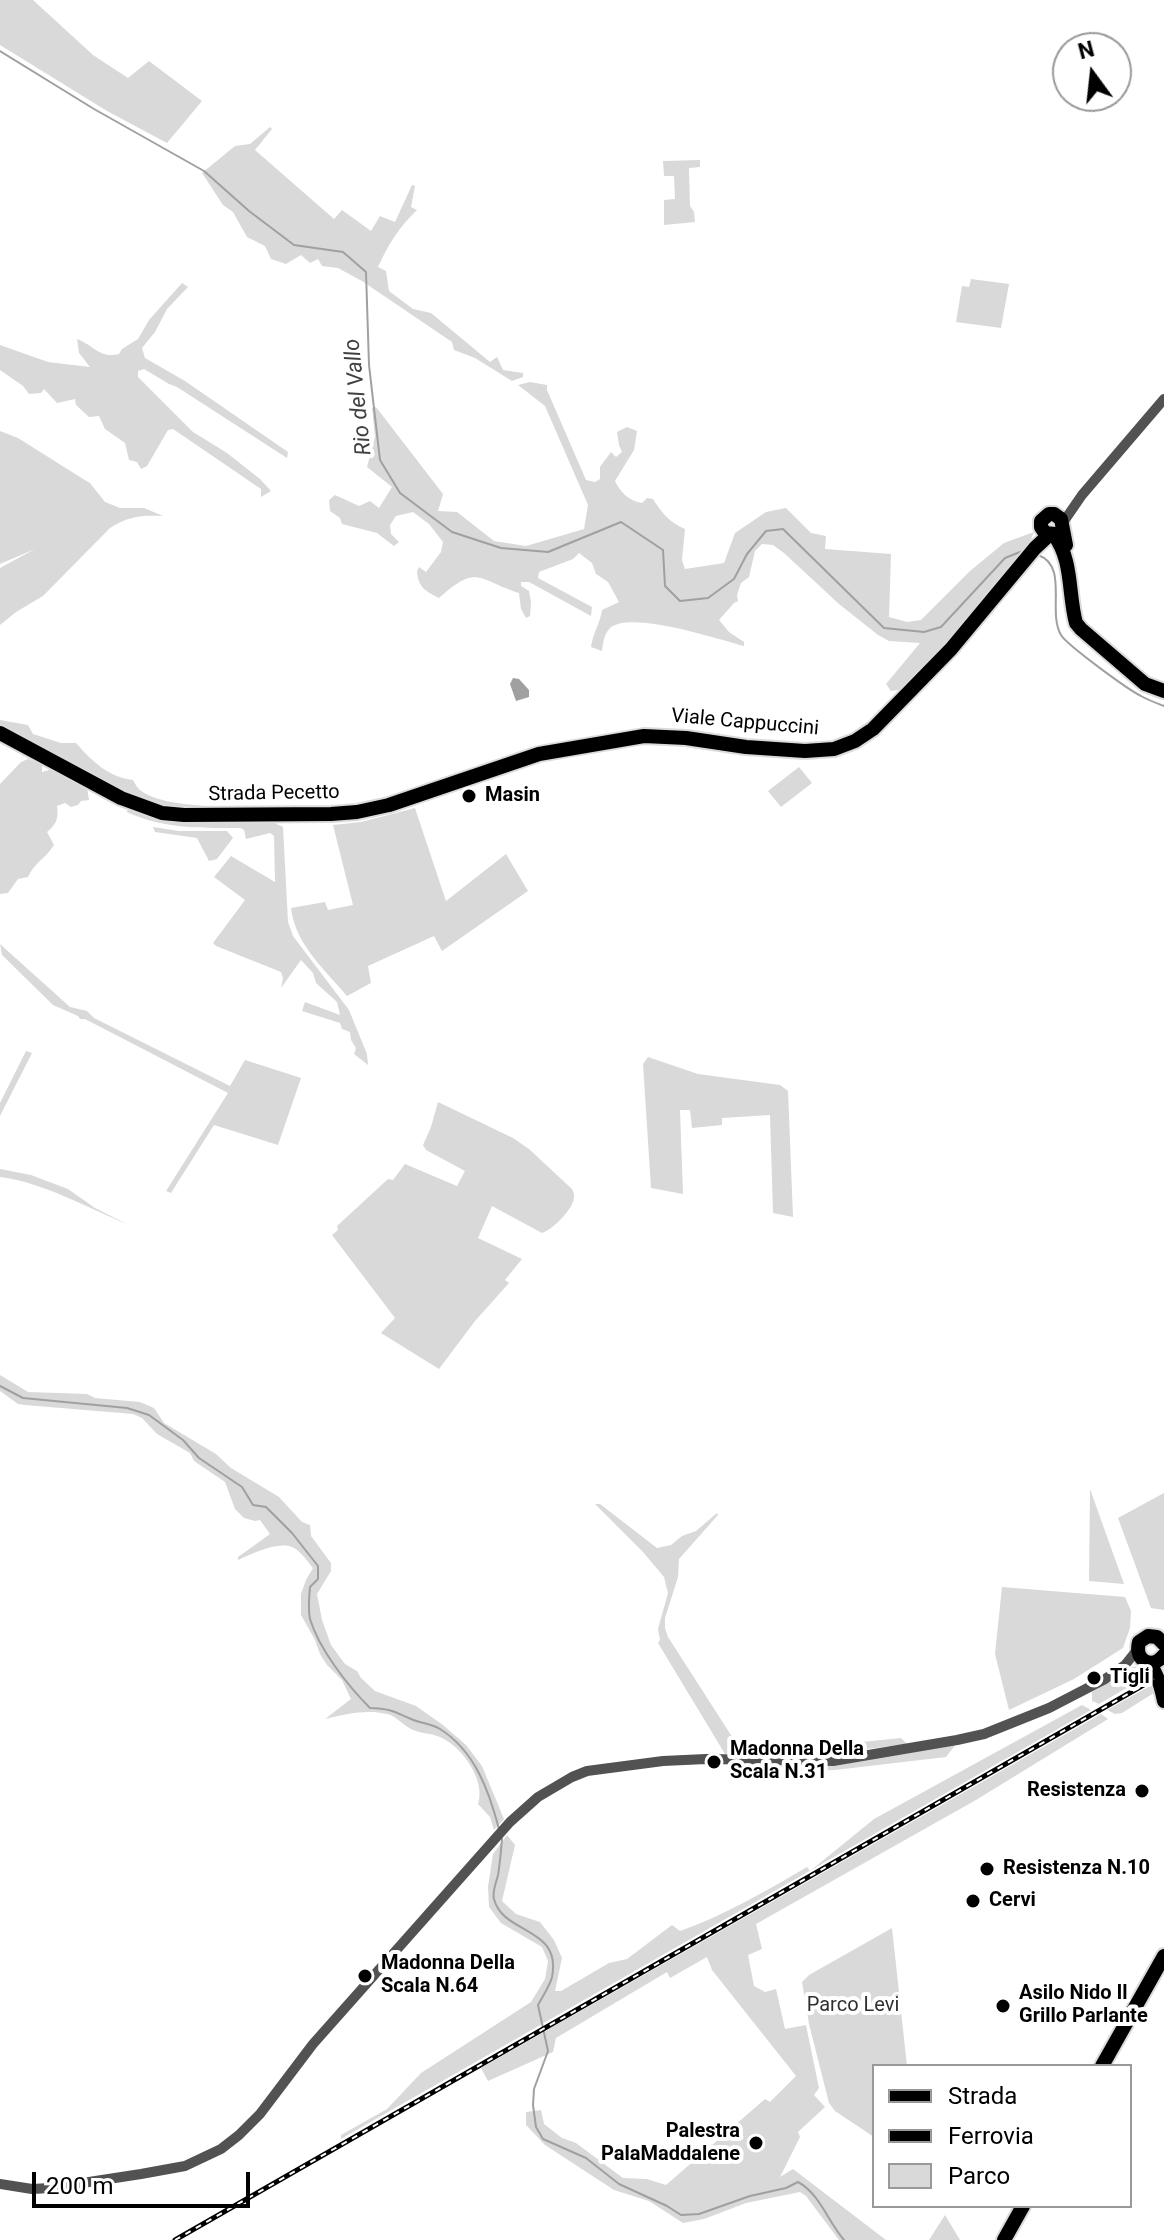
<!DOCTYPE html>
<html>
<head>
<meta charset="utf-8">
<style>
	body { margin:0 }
	#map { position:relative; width:1164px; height:2240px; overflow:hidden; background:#fff; font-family:Roboto,sans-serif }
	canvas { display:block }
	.legend { position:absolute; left:872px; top:2064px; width:260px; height:144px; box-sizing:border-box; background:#fff; border:2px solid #999; margin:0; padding:10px 14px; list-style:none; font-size:24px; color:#000 }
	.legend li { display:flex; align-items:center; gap:16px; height:40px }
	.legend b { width:40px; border:2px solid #999 }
	.north { position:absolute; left:1052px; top:32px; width:80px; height:80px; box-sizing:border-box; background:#fff; border:2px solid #999; border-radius:50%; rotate:345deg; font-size:22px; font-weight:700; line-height:32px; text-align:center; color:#000 }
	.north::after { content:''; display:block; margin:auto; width:28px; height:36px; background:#000; clip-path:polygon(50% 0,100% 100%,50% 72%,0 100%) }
	.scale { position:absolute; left:32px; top:2172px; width:218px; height:36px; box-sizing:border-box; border:4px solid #000; border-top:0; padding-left:10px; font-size:24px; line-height:28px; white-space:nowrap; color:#000; -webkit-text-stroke:6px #fff; paint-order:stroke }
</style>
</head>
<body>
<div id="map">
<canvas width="1164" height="2240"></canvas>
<ul class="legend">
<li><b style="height:10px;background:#000"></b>Strada</li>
<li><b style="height:10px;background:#000"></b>Ferrovia</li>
<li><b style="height:22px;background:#d9d9d9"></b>Parco</li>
</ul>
<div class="north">N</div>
<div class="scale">200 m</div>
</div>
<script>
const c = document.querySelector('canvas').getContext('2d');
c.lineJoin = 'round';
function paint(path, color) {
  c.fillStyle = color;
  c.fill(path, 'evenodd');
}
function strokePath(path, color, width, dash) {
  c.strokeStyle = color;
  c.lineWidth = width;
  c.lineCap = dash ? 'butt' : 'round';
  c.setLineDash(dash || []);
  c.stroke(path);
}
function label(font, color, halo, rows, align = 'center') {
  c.font = font + ' Roboto,sans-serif';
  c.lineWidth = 8;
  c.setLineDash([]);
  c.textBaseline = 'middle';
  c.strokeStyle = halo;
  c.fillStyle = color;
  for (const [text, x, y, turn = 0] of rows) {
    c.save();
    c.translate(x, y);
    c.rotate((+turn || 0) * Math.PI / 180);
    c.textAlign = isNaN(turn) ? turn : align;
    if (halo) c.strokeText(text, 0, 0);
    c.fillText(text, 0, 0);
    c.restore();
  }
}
paint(new Path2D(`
	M0,0H33L93,55L128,78L149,61L202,101L167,143L107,111L0,45Z
	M270,127L272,129L255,150L334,219L342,210L371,231L380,216L395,222L412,185L415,186L411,207L417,210C399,227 388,245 378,267L386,271L389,291L413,309L431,313L490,362L497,357L503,370L523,373V377L512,381L475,358L454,350L452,342L362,281L338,268L322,266L318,259L310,263L301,255L286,264L271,259L265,246L247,237L233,212L223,205L202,173L235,146L250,144Z
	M700,160V167L689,168L690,206L694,212L695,222L664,225V200L675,199L674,176H664L663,161Z
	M971,279L1009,284L1001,328L956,322L962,286L969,287Z
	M182,283L188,287L167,309L155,332L142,348L145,358L185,381L288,452L287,458L177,387L169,384L144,369L138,371V377L193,432L227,453L260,479L271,491L261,497V489L173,429L168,430L147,466L141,469L137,462L129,460L125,443L105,429L99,416L89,417L76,405L75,399L57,403L44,389L41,393L29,394L23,386L0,370V345L48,362L90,367L79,353L77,339C94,345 99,359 119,354L122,349L138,339L149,320Z
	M530,382L547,385V390L586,480L595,482L600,479V467L611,452L616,457L622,452L619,445L617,432L627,427L637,431L634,450L615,481C620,492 629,501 642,503L647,498L653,499C661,512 670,523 685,529L682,560L685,569L724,563L735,533L766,512L786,508L811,533L826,536L825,549L891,554L889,617L907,622L921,620L970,571L1004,543L1034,532L1026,552L1001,585L905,689L891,691L886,684L920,643L889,641L878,635L839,604L784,553L773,545L762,544L755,551L749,577L741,583L737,595L738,601L734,603L719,620L729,632L744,642V646C718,639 630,610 610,628C604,634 603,643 602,651L591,647C593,632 600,624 602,610L619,602L608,582L596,574L592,563L579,553L573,559L539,572L538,578L592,607L591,616L529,582H521V586L529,591L531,602L530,616L526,618L521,609L519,593C478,580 478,563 439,598C425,591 418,587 417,571L419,567L426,572L441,552L443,542L429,524L413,512L396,516L390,525L391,534L399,542L394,546L377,533L342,524L340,518L330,511L329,500L335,495L359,506L370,501L379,508L392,487L367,467L375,437L372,408L376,407L443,494L438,511L457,512L494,541L526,546L584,529L588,505L545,406L518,385Z
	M0,431L18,438L80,477L90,483L105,502L120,508H144L163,516C143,515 128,516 110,528L43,596L16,612L0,625V568L35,549L0,564Z
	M0,720L28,725L33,734L61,743H76C92,761 108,777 133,780C134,782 138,789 140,790C161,807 214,805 241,809L179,810L145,803L0,730Z
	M28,759L42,764V772L53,769L87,788L89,800L81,801L78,805L71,807L65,803L57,806C59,818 56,825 47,832L54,845C46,858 35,862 28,877L18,879L8,893L0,894V784L21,762Z
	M799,767L812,783L781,807L768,791Z
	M128,804L266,819L283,827L288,922L293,936L349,1010L367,1054L368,1065L354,1054L356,1048L351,1040L350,1032L342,1029L340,1023L302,1011L305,1002L340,1015L337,1002L316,983L313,973L301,960L281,988L283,978L281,972L216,946L213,943L245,900L214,877L231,856L275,882L274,836L270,833L246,839L244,830L241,828C201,828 163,829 127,812Z
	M415,808L446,901L506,854L528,891L442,951L434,936L368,966L371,983L347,996C325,970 295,944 291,908L325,902L328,910L353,905L333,825L361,822Z
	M153,827L179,831H227L233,838L217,859L209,861L197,838L155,832Z
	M0,944L70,1007L87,1011L94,1018L230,1086L245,1060L301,1078L278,1145L214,1125L171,1193L166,1191L228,1093L85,1019H80L78,1016L53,1005L2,955Z
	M26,1051L32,1053L0,1116V1103Z
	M648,1057L698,1074L780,1085L788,1091L793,1217L773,1213L770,1115L722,1118V1125L692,1128L690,1110H680L683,1194L651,1188L643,1064Z
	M438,1102L513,1138L529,1149L572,1189C573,1191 574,1193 574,1196C575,1208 552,1230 542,1233L492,1206L478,1238L522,1259L505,1280L509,1283L475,1321L439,1369L381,1333L395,1318L332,1235L338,1230L337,1226L388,1179L393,1180L405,1164L457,1186L465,1171L426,1150L423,1145L431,1127Z
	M0,1169L31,1175L68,1189L95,1208L127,1224C85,1207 45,1183 0,1177Z
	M0,1375L28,1392L87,1394L95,1398L140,1402L154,1408L164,1423L216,1454L231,1468L279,1497L302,1522L310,1525L311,1536L331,1563V1571L317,1594L322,1620L331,1645L345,1664L357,1671L361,1678L375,1691L416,1706L443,1725L466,1745L482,1766L504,1819L494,1830L490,1817L478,1804C486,1781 463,1748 442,1738C433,1733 422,1734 413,1730C403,1726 397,1716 387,1714C367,1709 345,1714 325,1719L351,1699L342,1680L327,1665L320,1654L315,1640L301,1615V1594L306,1580L313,1568C307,1561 299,1548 289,1546C273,1543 252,1554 238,1560V1557L270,1534L260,1520L255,1521L244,1518L235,1509L225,1482L194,1461L190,1453L157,1434L142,1418L133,1414L25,1405L18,1404L0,1391Z
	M1090,1489L1124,1584L1089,1581Z
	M1164,1493V1610L1151,1608L1118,1518Z
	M595,1504H600L657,1548L671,1545L682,1536L696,1531L717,1513L718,1515L679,1559L678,1577L665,1618V1628L668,1637L738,1746H822L901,1738L907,1744C846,1752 787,1758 725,1754L658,1643L660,1640L658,1629L668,1593L664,1577L643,1552Z
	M1002,1587L1125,1597L1131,1611L1130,1628L1123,1648L1074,1679L1009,1710L995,1654Z
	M1143,1666L1151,1674L1099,1704L1092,1701V1692L1133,1667Z
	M1157,1682V1691L1122,1713L1115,1714L1107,1710Z
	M1082,1705L1091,1710L341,2139V2135L387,2109L421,2073L531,2002L545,1979L548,1961L542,1947L501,1923L489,1907L488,1887L493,1854L507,1835L515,1845L502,1901L516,1914L540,1922L554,1940L562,1958L555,1991H561L609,1963L627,1959L672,1925L680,1931C725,1915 766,1891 807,1867L810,1871L874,1819Z
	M1101,1714L1108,1719L976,1800L756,1924L762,1949L748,1955L754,1986L765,1992L776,1989L785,2029L806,2025L819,2088L814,2095L825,2107L798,2132L800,2137L780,2177L793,2169L886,2240H839L806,2196L800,2192L746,2203L704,2219L683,2223L649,2201L614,2190L545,2145L526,2125V2112L541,2110L544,2124L562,2138L576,2143L623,2178L647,2179L666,2185L765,2099L770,2102L796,2076L712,1970L707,1957L670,1978L667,1972L556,2038L553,2052L488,2081L481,2068Z
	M957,1743L946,1757L835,1770L806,1771L768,1767L767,1764Z
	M892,1928L907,2066H874V2137L835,2111L829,2103L809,2024L802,1982L809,1975Z
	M945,2215L960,2240H929Z`), '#d9d9d9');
paint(new Path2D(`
	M513,678L519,679L529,690V697L516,701L510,684Z`), '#a0a0a0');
strokePath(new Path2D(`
	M0,51L94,109L204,171L249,211L294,245L343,252L366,272L369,365L380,460L400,493L452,532L501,548L548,552L621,522L663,550L665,586L680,601L708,598L734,579L747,554L766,531L783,529L884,628L924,632L941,627L1005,558L1025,550
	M1038,555C1069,566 1047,611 1061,635C1067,645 1127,689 1141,696C1148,700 1156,703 1164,706
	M0,1386L23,1398L127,1408L149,1415L183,1440L199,1458L242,1487L253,1505L266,1507L292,1533L318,1566V1579L310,1587C309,1597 308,1610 310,1619C319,1649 348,1686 370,1708C392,1709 392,1711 411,1719C420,1723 432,1724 440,1729C475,1751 489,1791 499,1829
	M502,1839C501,1850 500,1864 498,1875C496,1883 492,1892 494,1899C503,1935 562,1926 552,1977C550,1986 542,1997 538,2005L548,2051L534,2089L533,2105L536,2127L543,2139L586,2158L619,2184L667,2206L681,2215L699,2214L750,2196L786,2188L798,2182C820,2194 828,2222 844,2240`), '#a0a0a0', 2);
const major = new Path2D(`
	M1055,534L1045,533L1041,527V521L1049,514H1054L1061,519L1066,545
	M1054,535C1073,560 1068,594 1076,623L1081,629L1145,684L1164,691
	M0,733L121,798L162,813L184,815L331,814L357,812L389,805L539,754L644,736L686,738L746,747L805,751L834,749L855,741L873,729L951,649L1035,548L1049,535
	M1164,1644L1157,1637L1148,1636L1139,1642C1134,1661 1152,1670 1164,1655
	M1149,1663C1158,1675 1161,1687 1164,1701
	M1102,2066L1164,1956
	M1004,2240L1023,2206`);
strokePath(major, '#dbdbdb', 18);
strokePath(new Path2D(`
	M1062,524L1082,495L1164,399
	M0,2184L32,2189L50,2188L141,2174L185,2166L221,2149L239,2135L260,2114L313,2044L510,1822L538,1797L572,1777L587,1771L663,1761L706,1759L833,1761L957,1740L984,1734L1049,1708L1105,1679L1125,1665L1137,1650`), '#525252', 10);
strokePath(major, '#000', 14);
const rail = new Path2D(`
	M175,2240L1154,1679`);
strokePath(rail, '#000', 5);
strokePath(rail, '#fff', 2, [6]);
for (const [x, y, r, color] of [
	[469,796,8,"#000"],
	[1094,1678,8,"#000"],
	[714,1762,8,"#000"],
	[1142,1791,8,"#000"],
	[987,1869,8,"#000"],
	[973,1901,8,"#000"],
	[365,1976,8,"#000"],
	[1003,2006,8,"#000"],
	[756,2143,8,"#000"]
]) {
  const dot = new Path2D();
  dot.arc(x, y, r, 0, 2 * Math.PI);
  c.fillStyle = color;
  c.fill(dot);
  strokePath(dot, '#fff', 3);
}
label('20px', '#000', '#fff', [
	["Viale Cappuccini",745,723,5],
	["Strada Pecetto",274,794,-1]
]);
label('bold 20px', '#000', '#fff', [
	["Masin",485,796],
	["Tigli",1110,1678],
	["Madonna Della",730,1750],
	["Scala N.31",730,1773],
	["Resistenza",1126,1791,"right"],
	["Resistenza N.10",1003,1869],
	["Cervi",989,1901],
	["Madonna Della",381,1964],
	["Scala N.64",381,1987],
	["Asilo Nido Il",1019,1994],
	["Grillo Parlante",1019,2017],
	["Palestra",740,2132,"right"],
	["PalaMaddalene",740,2155,"right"]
], 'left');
label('20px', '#303030', '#fff', [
	["Parco Levi",853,2006]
]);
label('italic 22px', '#414141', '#fff', [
	["Rio del Vallo",359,397,-96]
]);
</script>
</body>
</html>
